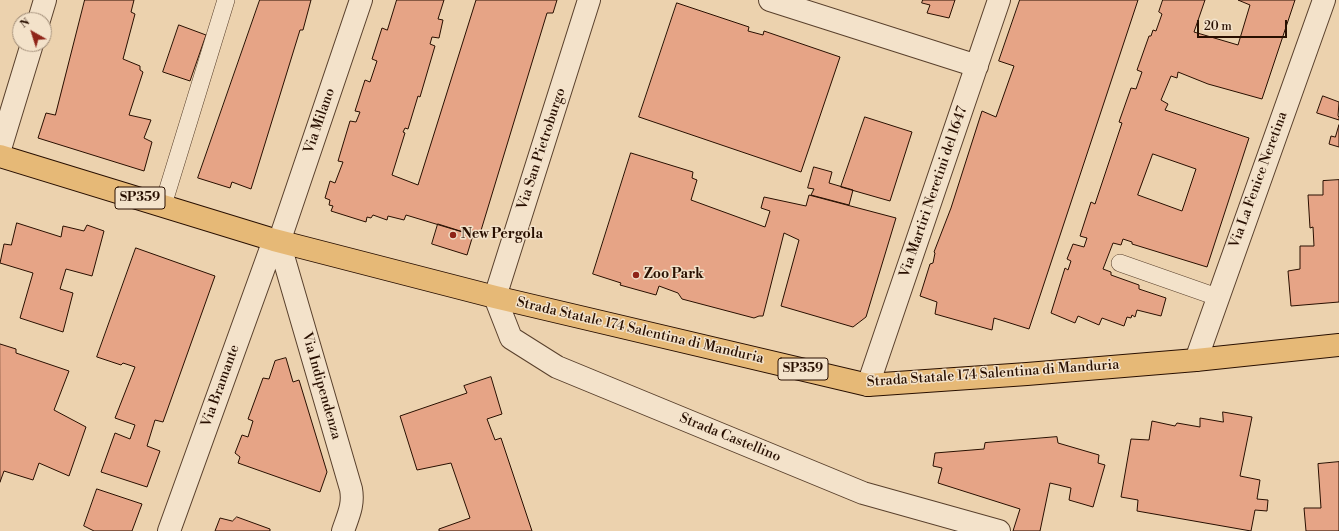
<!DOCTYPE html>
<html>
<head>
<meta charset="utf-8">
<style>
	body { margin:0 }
	#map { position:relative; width:1339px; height:531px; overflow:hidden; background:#ecd2ae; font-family:"Libre Bodoni",serif }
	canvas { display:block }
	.north { position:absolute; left:12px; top:12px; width:40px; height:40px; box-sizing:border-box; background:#f3e2ca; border:1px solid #a28e79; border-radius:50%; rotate:321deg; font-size:11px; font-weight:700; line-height:16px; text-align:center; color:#280f00 }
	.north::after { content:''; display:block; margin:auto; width:14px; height:18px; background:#8f2418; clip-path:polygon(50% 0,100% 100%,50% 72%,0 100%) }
	.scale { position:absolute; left:1197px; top:20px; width:90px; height:18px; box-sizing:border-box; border:2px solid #280f00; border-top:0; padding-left:5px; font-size:12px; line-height:14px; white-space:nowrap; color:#280f00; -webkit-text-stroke:3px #f3e2ca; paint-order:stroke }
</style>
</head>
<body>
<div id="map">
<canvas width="1339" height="531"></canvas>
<div class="north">N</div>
<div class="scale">20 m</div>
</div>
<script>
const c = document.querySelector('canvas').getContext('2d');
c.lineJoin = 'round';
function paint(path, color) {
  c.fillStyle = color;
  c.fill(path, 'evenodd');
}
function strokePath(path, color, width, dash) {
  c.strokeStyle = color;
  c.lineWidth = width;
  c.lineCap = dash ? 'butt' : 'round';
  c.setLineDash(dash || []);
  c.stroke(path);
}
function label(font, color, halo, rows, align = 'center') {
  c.font = font + ' "Libre Bodoni",serif';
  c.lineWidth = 3;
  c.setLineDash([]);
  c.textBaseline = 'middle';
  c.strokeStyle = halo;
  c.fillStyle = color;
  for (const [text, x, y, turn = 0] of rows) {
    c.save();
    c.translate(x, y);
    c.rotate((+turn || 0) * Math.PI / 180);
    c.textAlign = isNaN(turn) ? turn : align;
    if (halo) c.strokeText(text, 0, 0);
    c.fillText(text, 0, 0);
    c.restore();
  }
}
const building = new Path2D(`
	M85,0H134L131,12L135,14L123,59L140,66V70L143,72L129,115L151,120L144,138L152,142L144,171L38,138L46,113L55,115Z
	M260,0H311L303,30H300L251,189L232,182L230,188L198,178Z
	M397,0H444L438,19L443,20L439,38L432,37L430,44L435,46L420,97L418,96L408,129L405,128L403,132L405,133L392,175L418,185L476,0H557L553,13H547L479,237L406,215L404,220L388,216L387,220L373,215L371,218L367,217L366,222L331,211L333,206L329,205L330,200L325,198L330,181L335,183L343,162L338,161L350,121L356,122L360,112L355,111L365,80L370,82L377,61L372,59L382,28L387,30Z
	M923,0H955L949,18L927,13L930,5L922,3Z
	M1020,0H1138L1029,329L994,318L992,330L935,314L937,302L920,296L930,264L933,263L935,253L934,252L951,208L982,111L996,117L1014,66L999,61Z
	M1163,0H1205L1194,32L1238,45L1250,5L1238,0H1295L1262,99L1208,84L1178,72L1177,78L1171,76L1161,100L1168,104L1165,110L1249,138L1207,267L1132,244V242L1123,239L1121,245L1113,243L1103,269L1111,272V275L1139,285V289L1166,298L1161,316L1137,310L1135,317L1132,315L1131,318L1127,317L1124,326L1102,318L1099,325L1078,316L1075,323L1051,313L1065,268L1068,270L1071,261L1067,259L1073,244L1084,247L1087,238L1080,236L1091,202L1095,204L1122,123L1119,122L1131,88L1136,89L1142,72L1137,70L1149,36H1151L1153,30L1156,31L1162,14L1159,12ZM1153,154L1196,169L1182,211L1138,195Z
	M677,3L749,27L748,31L763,35L764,31L840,57L801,172L639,117Z
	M179,25L206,35L190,81L163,72Z
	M1323,96L1339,102L1338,116L1339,117V120L1317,113Z
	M865,117L912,132L890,201L841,187Z
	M1339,125V147L1329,144L1331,136L1335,137Z
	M631,153L693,172L692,178L697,180L691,200L765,227L770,211L761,208L764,197L806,206L809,195L896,218L866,317L853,327L781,306L799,240L784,233L763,316H759L754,318L682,299L678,293L659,286L656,295L620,285L621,283L593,274Z
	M814,167L832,172L829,183L853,190L849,205L811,195L814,189L808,188Z
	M1339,180V302L1291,306L1288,271L1300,269V246H1314L1313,227L1310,228L1308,195H1323V181Z
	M17,223L61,237L63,226L84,231L87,225L104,231L92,276L66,269L60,289L73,293L63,332L20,318L33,273L0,263L4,244L11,245Z
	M438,224L473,235L467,255L432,244Z
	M136,248L215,276L163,422L155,420L147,446L160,451L147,487L101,472L115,433L130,439L135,425L115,418L135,367L123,363L121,365L97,357Z
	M0,344L16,349V353L69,371L54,410L86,427L69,476L39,463L33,480L4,471L0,482Z
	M286,358L293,382L299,380L327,472L320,492L238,463L240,457L235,453L242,435L248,437L253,421L248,419L263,378L269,379L275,361Z
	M491,377L502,414L487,419L495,440L501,438L532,531H439V529L470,518L451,463L417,470L400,416L467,393L464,386Z
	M1223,412L1252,417L1240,476L1260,480L1257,499L1268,500L1267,511L1255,510L1251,531L1137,511L1138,500L1121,497L1131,439L1149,440L1152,421L1175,426L1177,423L1200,427V418L1223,422Z
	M1057,437L1058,443L1099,455L1098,463L1105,465L1093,507L1069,500L1071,488L1050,483L1040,531H1013L1020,509L938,483L942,468L933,466L935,453L984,449L985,443Z
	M1339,462V531H1306L1304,508H1321L1318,464Z
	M97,489L142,504L132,531H94L84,526Z
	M237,517L270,529V531H215L220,518L232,521Z`);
paint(building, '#e6a486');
strokePath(building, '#280f00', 1);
const lane = new Path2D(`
	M163,205L226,0
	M1120,263L1217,297`);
const street = new Path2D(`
	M589,0L495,297L511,338L557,367L863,493L999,531
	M770,0L977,66
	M39,20L45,0
	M0,149L32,44
	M1196,360L1324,0
	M868,385L999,0
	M169,531L274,240
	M343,531C348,516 354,505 351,489L279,242L361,0`);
const primary = new Path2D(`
	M0,156L274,240L495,297L868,385L1027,374L1196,360L1339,345`);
strokePath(lane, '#59402c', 18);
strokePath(street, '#59402c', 24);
strokePath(primary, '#280f00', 24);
strokePath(lane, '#f3e2ca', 17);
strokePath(street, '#f3e2ca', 22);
strokePath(primary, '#e6b977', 22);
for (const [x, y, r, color] of [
	[453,235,4,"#8f2418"],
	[636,275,4,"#8f2418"]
]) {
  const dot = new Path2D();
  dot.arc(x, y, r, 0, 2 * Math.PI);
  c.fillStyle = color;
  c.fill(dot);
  strokePath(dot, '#f3e2ca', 1.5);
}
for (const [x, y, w] of [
	[140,198,50],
	[803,369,50]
]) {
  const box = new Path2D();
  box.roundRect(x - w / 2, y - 11, w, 22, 3);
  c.fillStyle = '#f3e2ca';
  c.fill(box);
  strokePath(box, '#280f00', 1);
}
label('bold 13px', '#280f00', null, [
	["SP359",140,198],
	["SP359",803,369]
]);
label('14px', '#280f00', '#f3e2ca', [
	["Via Milano",320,121,-71],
	["Via San Pietroburgo",542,149,-72],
	["Via La Fenice Neretina",1259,180,-70],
	["Via Martiri Neretini del 1647",934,192,-71],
	["Strada Statale 174 Salentina di Manduria",640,331,13],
	["Strada Statale 174 Salentina di Manduria",993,374,-4],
	["Via Bramante",221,386,-70],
	["Via Indipendenza",321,386,74],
	["Strada Castellino",730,438,22]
]);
label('bold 14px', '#280f00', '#f3e2ca', [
	["New Pergola",461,235],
	["Zoo Park",644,275]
], 'left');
</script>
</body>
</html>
